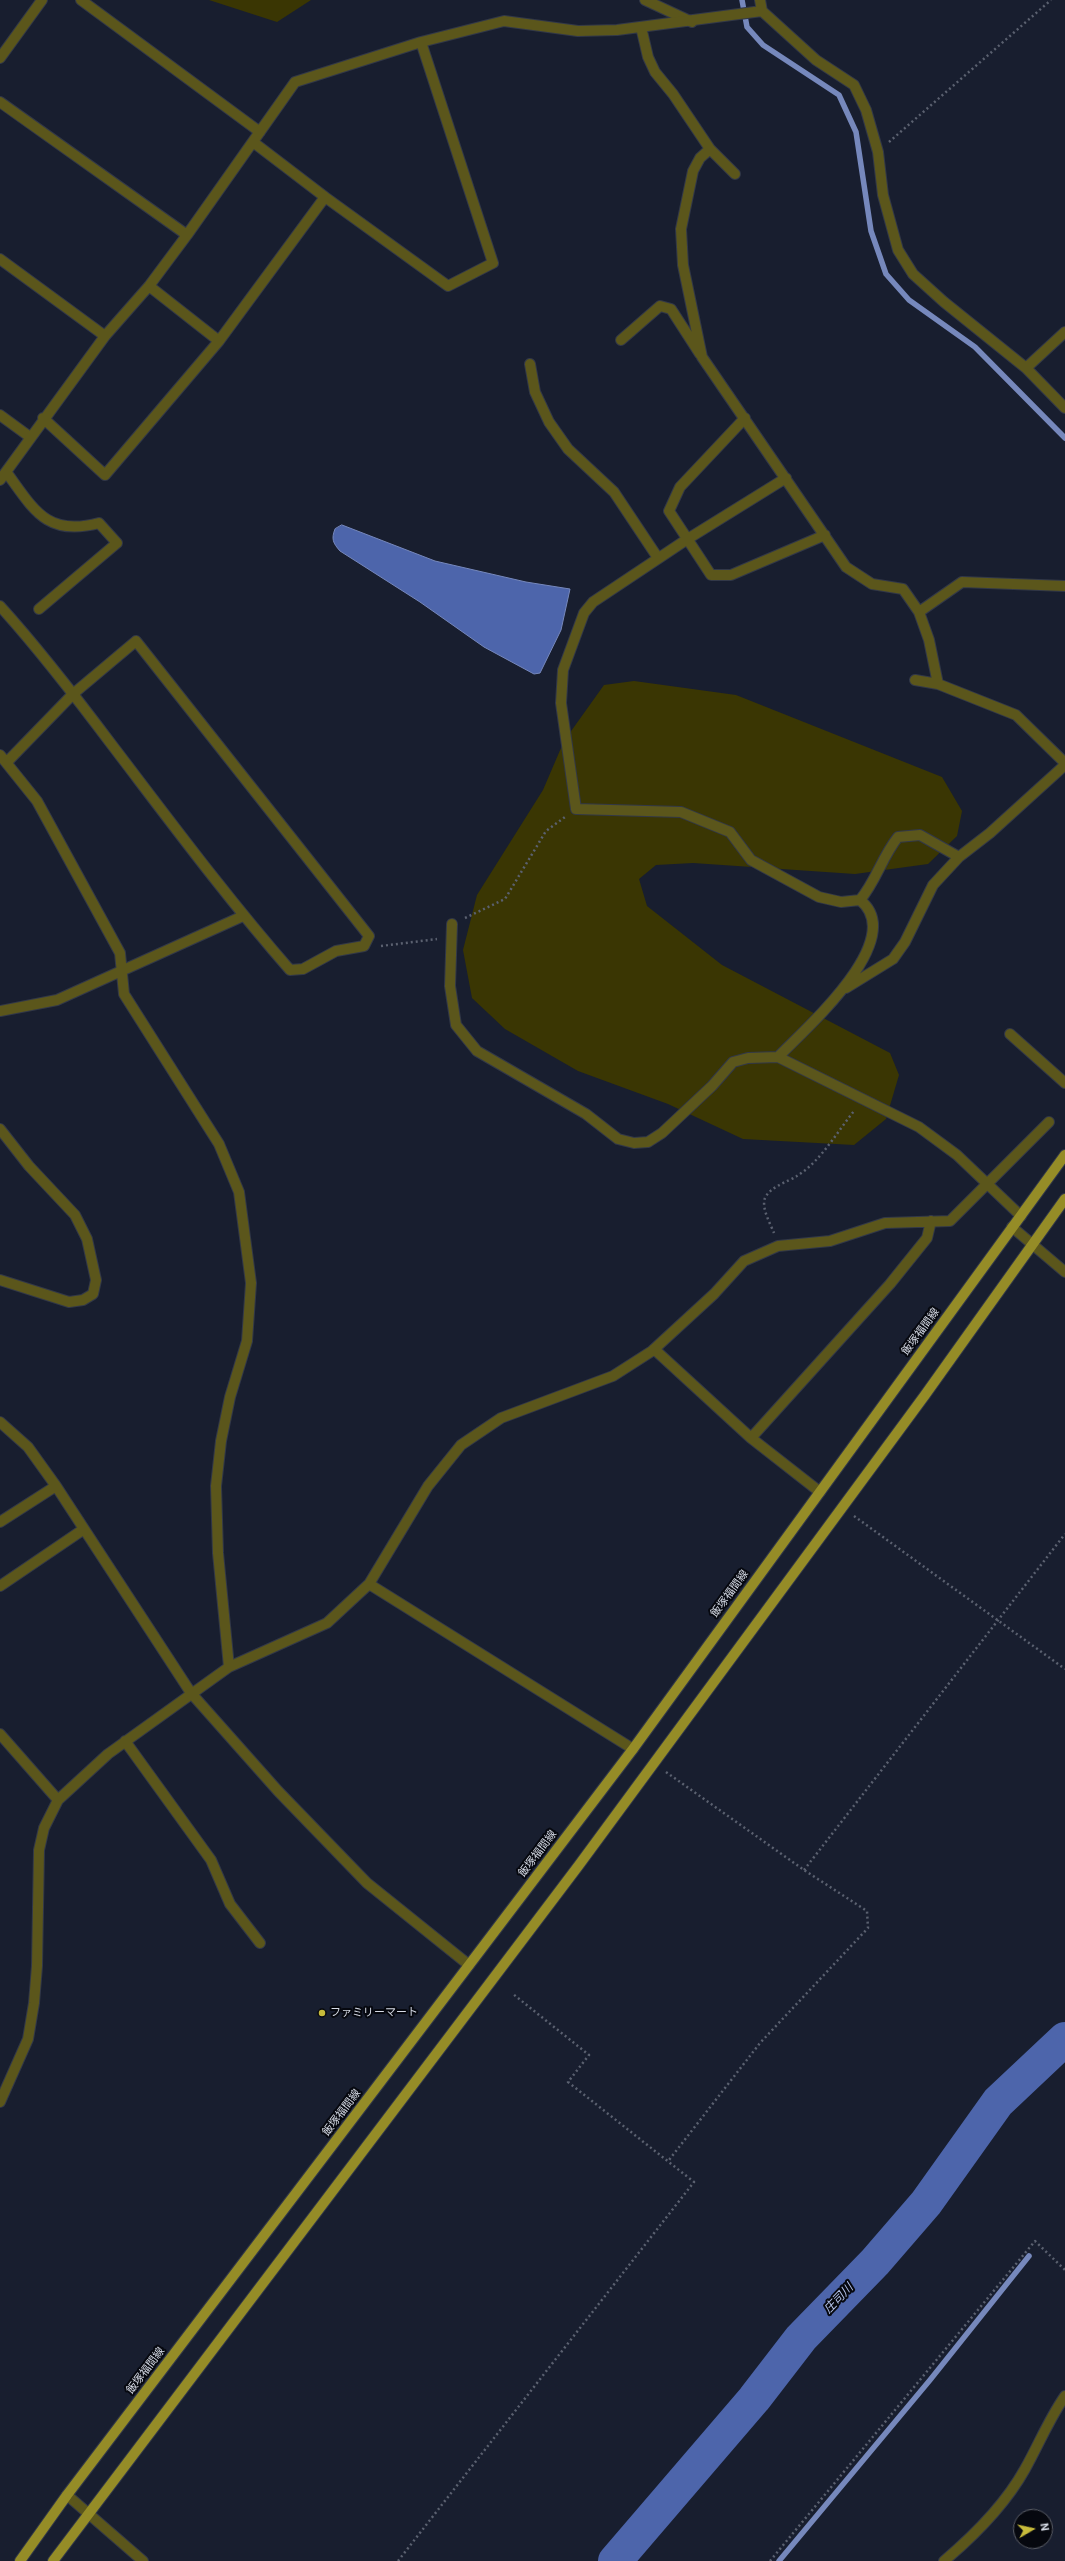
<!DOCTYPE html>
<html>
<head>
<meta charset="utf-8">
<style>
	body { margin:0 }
	#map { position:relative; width:1065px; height:2561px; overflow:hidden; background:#181e2f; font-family:Roboto,sans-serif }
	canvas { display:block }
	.north { position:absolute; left:1013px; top:2509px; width:40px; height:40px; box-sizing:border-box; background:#06080f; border:1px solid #595c65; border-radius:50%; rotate:81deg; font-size:11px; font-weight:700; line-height:16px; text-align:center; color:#d5dae5 }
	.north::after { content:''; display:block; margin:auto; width:14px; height:18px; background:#c7bb3b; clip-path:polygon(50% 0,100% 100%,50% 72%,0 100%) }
</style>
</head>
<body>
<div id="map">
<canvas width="1065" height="2561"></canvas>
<div class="north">N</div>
</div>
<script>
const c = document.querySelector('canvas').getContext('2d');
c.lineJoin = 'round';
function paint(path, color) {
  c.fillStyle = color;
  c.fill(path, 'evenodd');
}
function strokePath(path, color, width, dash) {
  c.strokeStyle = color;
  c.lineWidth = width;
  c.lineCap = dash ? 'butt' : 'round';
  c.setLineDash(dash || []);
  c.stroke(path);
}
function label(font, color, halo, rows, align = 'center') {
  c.font = font + ' Roboto,"Noto Sans JP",sans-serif';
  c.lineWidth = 4;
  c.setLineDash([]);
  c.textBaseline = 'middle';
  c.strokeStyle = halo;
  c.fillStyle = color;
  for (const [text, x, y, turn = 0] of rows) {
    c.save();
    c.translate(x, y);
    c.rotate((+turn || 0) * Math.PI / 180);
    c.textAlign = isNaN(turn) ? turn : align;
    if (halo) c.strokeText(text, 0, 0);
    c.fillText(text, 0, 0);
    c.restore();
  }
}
paint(new Path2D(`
	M209,0H311L277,22Z
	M634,681L736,695L942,777L962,811L957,836L928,864L855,874L693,863L656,865L639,879L647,906L722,965L890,1053L899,1075L886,1119L854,1145L743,1139L668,1104L578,1071L505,1029L472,998L463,950L477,895L543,790L564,741L604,685Z`), '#3a3603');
const water = new Path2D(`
	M342,525L435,561L526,582L570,589L561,630L540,673L534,674L484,647L420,602L340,551C333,543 331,539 335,529Z`);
paint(water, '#4d65ab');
strokePath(water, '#7688bc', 1);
strokePath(new Path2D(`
	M742,0L747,27L763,45L839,95L856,132L871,231L886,274L909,300L975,347L1065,438
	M779,2561L930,2380L1029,2256`), '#7688bc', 5.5);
strokePath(new Path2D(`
	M615,2561L754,2399L801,2338L875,2262L926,2203L998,2102L1065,2039`), '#4d65ab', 34);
const service = new Path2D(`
	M645,0L692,22`);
const minor = new Path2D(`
	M81,0L260,132
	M760,0L762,11L816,60L854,85L866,110L878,152L883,195L898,250L913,274L944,302L1026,368L1065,408
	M641,27L648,57L655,72L673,94L710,149L700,158L693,171L681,229L683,265L702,357L846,567L872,584L903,589L919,612L962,582L1065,586
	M0,58L42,0
	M0,102L187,235
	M253,142L325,197
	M710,149L735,174
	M0,259L105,336
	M149,286L219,341
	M621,340L660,306L671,309L700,354
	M530,364L535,392L549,422L568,449L614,492L658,558
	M1026,368L1065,332
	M0,415L30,437
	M43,418L105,475L219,341L325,197L448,286L493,263L421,42
	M745,418L680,487L669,511L711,575H731L825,535
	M7,473C34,510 47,537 99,523L117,543L39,609
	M786,478L686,540L593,602L584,613L563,670L561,703L576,809L681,812L730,832L751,860L819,897L841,902L860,900C876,881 882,857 898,837L920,835L959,857L990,833L1065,765
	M0,480L105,336L149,286L187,235L295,82L421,42L504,21L578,31L617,30L762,11
	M0,606C40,650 76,697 112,745C170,821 227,898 290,970L303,969L336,951L364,946L369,936L136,641L73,694L7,762
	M919,612L929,640L938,684L1016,715L1065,763
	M915,680L938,684
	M0,755L37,801L120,953L124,994L219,1144L239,1192L251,1283L247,1341L230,1397L221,1441L216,1486L218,1553L229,1667
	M452,924L450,986L456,1025L477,1051L586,1114L618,1139L634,1143L648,1142L662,1133L712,1086L733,1062L748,1058L778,1057L919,1127L957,1155L1021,1216
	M846,988L893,959L905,942L933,885L959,857
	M0,1011L57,1000L243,916
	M1010,1034L1065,1083
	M778,1057C805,1029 909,939 860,900
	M0,1129L29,1166L75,1215L87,1239L96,1280L93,1294L83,1300L69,1302L0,1280
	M654,1349L751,1438L820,1492
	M0,1422L28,1447L56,1486L191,1693L278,1791L367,1883L469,1965
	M751,1438L890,1284L927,1238L931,1221
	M0,1522L56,1486
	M369,1584L633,1749
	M0,1586L84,1529
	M0,1734L58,1800
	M125,1741L211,1860L230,1904L260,1943
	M0,2102L28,2039L34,2003L37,1966L39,1850L44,1828L58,1800L108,1754L229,1667L327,1623L369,1584L428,1486L461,1445L501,1418L613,1376L652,1351L714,1294L744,1261L778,1246L830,1241L885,1223L950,1221L1049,1122
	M944,2561C976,2534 1005,2505 1025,2469C1039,2444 1049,2419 1065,2396`);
const tertiary = new Path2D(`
	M1012,1227L1065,1272
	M67,2495L143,2561`);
const primary = new Path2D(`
	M20,2561L67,2495L633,1749L1065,1155
	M53,2561L579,1865L925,1395L1065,1199`);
strokePath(service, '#323848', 12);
strokePath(minor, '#323848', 12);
strokePath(tertiary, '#323848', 12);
strokePath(primary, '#323848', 12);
strokePath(new Path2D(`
	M889,142L1051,0
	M465,918L505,899L546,831L565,817
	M381,946L437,939
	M774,1233C771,1225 761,1208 765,1198C770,1187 787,1182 797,1176C821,1161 837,1132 854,1111
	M854,1516L1065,1669
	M666,1772L804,1870L867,1911L868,1928L760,2043L669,2160
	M804,1870L1065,1534
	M398,2561L694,2182L568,2082L589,2055L513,1994
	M770,2561L1035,2241L1065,2270`), '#5b6170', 2.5, [2, 3]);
strokePath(service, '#5b561b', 10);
strokePath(minor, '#5b561b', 10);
strokePath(tertiary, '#5b561b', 10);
strokePath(primary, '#958c27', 10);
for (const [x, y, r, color] of [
	[322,2013,4,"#c7bb3b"]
]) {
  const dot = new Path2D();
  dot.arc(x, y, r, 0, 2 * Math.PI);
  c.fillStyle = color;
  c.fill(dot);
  strokePath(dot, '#06080f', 1.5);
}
label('11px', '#d5dae5', '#06080f', [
	["飯塚福間線",921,1332,-54],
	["飯塚福間線",730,1594,-54],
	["飯塚福間線",538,1854,-53],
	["飯塚福間線",342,2113,-53],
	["飯塚福間線",146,2371,-53]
]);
label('11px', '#d5dae5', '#06080f', [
	["ファミリーマート",330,2013]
], 'left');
label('italic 12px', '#b7c6ed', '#06080f', [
	["庄司川",839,2299,-46]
]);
</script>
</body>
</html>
